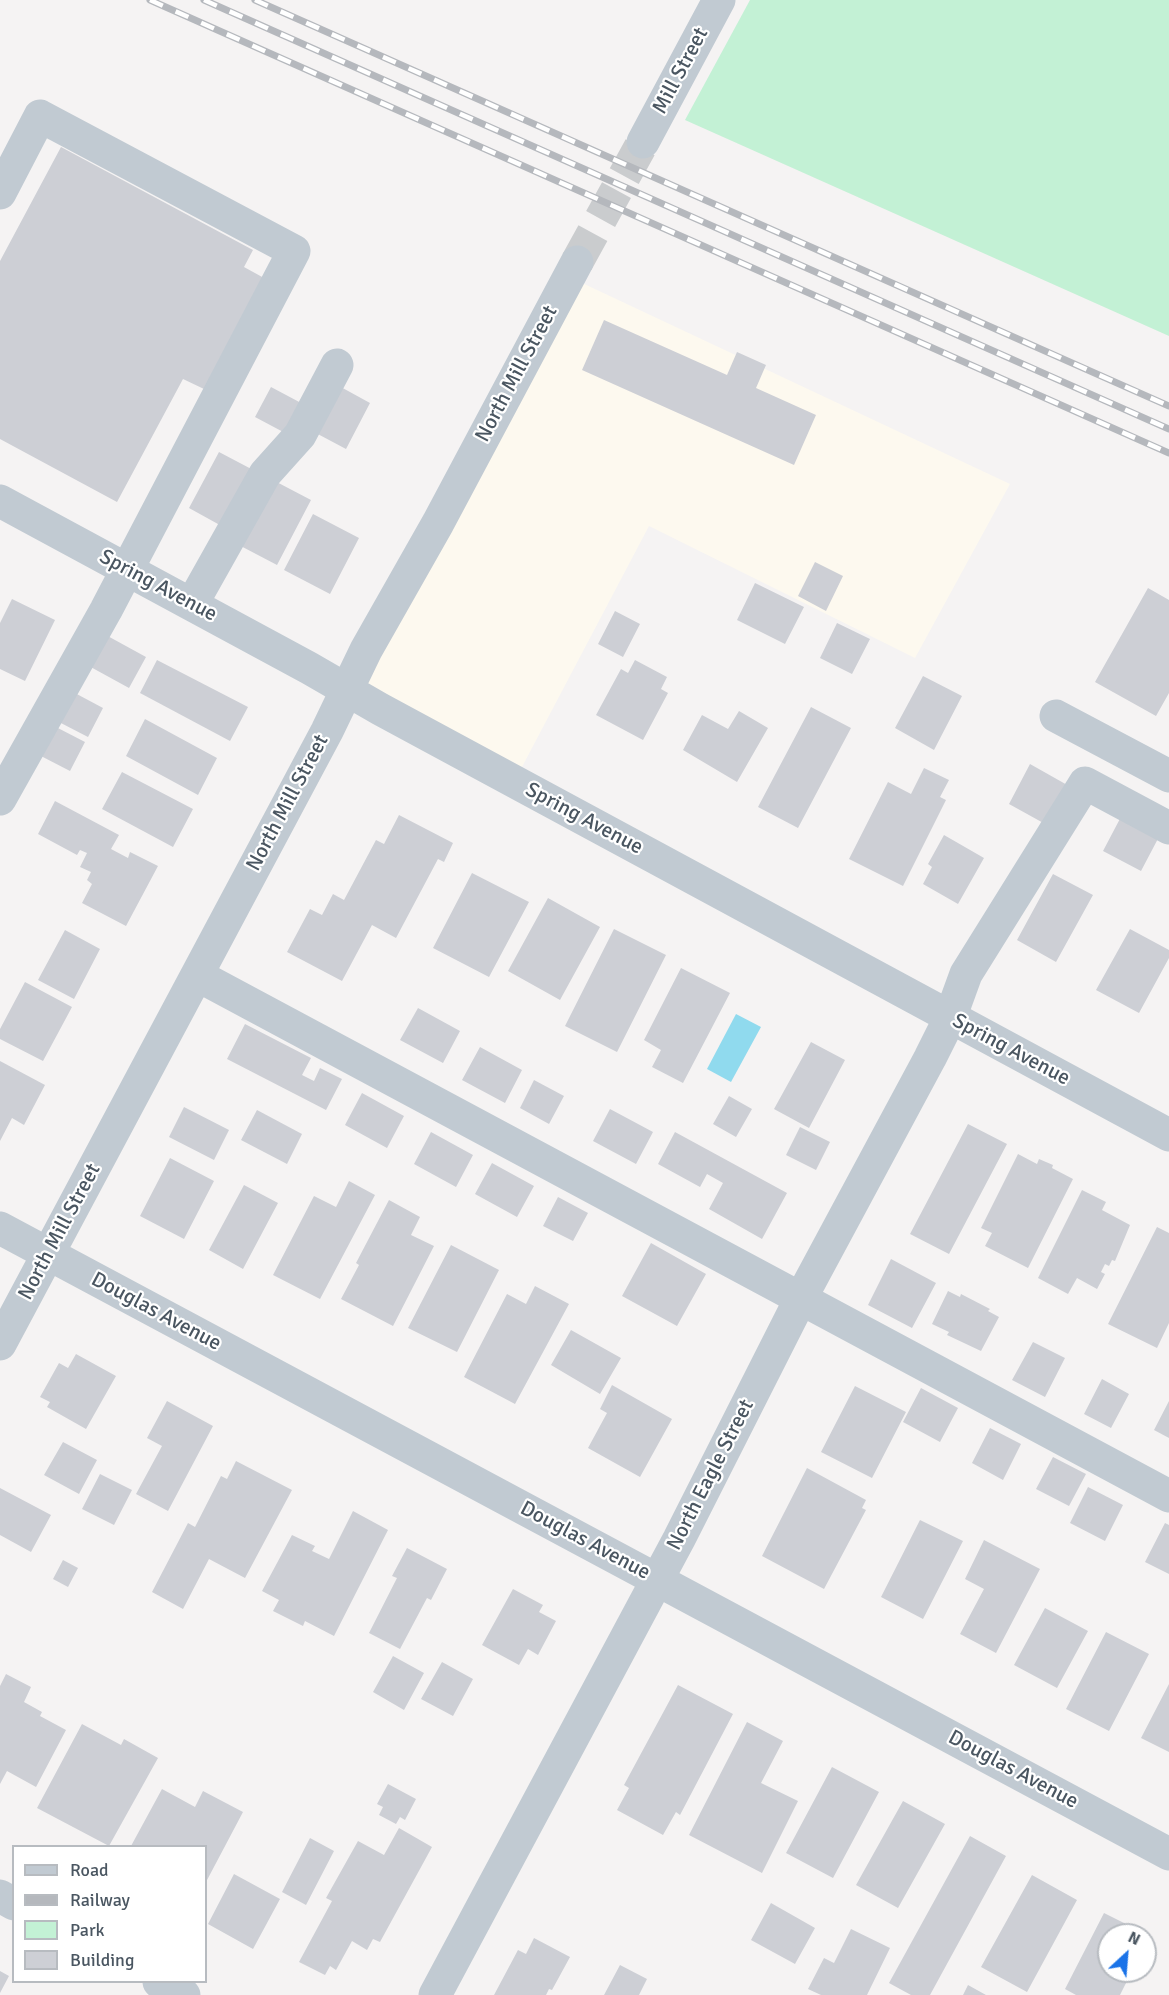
<!DOCTYPE html>
<html>
<head>
<meta charset="utf-8">
<style>
	body { margin:0 }
	#map { position:relative; width:1169px; height:1995px; overflow:hidden; background:#f5f3f3; font-family:Signika,sans-serif }
	canvas { display:block }
	.legend { position:absolute; left:12px; top:1845px; width:195px; height:138px; box-sizing:border-box; background:#fff; border:2px solid #b7bbc0; margin:0; padding:8px 10px; list-style:none; font-size:18px; color:#4a5661 }
	.legend li { display:flex; align-items:center; gap:12px; height:30px }
	.legend b { width:30px; border:2px solid #b7bbc0 }
	.north { position:absolute; left:1097px; top:1923px; width:60px; height:60px; box-sizing:border-box; background:#fff; border:2px solid #b7bbc0; border-radius:50%; rotate:26deg; font-size:16px; font-weight:700; line-height:24px; text-align:center; color:#4a5661 }
	.north::after { content:''; display:block; margin:auto; width:21px; height:27px; background:#1a73e8; clip-path:polygon(50% 0,100% 100%,50% 72%,0 100%) }
</style>
</head>
<body>
<div id="map">
<canvas width="1169" height="1995"></canvas>
<ul class="legend">
<li><b style="height:8px;background:#c1cad2"></b>Road</li>
<li><b style="height:8px;background:#b5b8bd"></b>Railway</li>
<li><b style="height:16px;background:#c3f1d5"></b>Park</li>
<li><b style="height:16px;background:#cdcfd5"></b>Building</li>
</ul>
<div class="north">N</div>
</div>
<script>
const c = document.querySelector('canvas').getContext('2d');
c.lineJoin = 'round';
function paint(path, color) {
  c.fillStyle = color;
  c.fill(path, 'evenodd');
}
function strokePath(path, color, width, dash) {
  c.strokeStyle = color;
  c.lineWidth = width;
  c.lineCap = dash ? 'butt' : 'round';
  c.setLineDash(dash || []);
  c.stroke(path);
}
function label(font, color, halo, rows, align = 'center') {
  c.font = font + ' Signika,sans-serif';
  c.lineWidth = 4.5;
  c.setLineDash([]);
  c.textBaseline = 'middle';
  c.strokeStyle = halo;
  c.fillStyle = color;
  for (const [text, x, y, turn = 0] of rows) {
    c.save();
    c.translate(x, y);
    c.rotate((+turn || 0) * Math.PI / 180);
    c.textAlign = isNaN(turn) ? turn : align;
    if (halo) c.strokeText(text, 0, 0);
    c.fillText(text, 0, 0);
    c.restore();
  }
}
paint(new Path2D(`
	M580,282L1010,484L915,658L649,526L513,784L353,702Z`), '#fdf9ef');
paint(new Path2D(`
	M750,0H1169V336L685,120Z`), '#c3f1d5');
paint(new Path2D(`
	M736,1014L761,1027L731,1082L707,1069Z`), '#90daee');
paint(new Path2D(`
	M61,147L253,250L244,267L264,278L204,389L183,379L117,502L0,439V261Z
	M604,320L727,375L737,352L766,365L756,388L816,415L794,465L582,370Z
	M339,386L370,403L346,449L314,432Z
	M271,387L303,404L287,434L255,417Z
	M219,452L257,472L227,529L189,508Z
	M269,478L311,500L277,565L235,543Z
	M313,514L359,538L330,594L284,570Z
	M815,562L843,576L826,611L798,596Z
	M755,583L804,607L785,644L737,620Z
	M1148,588L1169,600V693L1156,716L1095,682Z
	M12,599L55,620L25,681L0,669V623Z
	M615,611L640,624L623,657L598,644Z
	M837,623L870,639L852,674L820,658Z
	M104,634L146,657L129,688L87,665Z
	M157,660L248,707L230,741L140,693Z
	M635,660L667,677L661,689L668,693L643,740L596,715L621,669L628,673Z
	M923,676L962,696L934,750L895,728Z
	M73,692L103,708L88,737L57,721Z
	M811,707L851,728L798,828L758,807Z
	M739,711L768,728L737,782L683,750L702,715L728,729Z
	M145,719L217,758L198,795L126,756Z
	M54,726L85,742L70,771L39,755Z
	M1030,764L1069,786L1047,825L1009,804Z
	M924,768L949,780L940,797L946,800L903,886L849,859L888,782L911,794Z
	M122,772L193,809L173,847L102,809Z
	M55,801L119,835L111,849L128,858L130,852L158,866L126,926L82,903L92,884L87,880L91,872L80,867L87,853L80,850L77,855L38,834Z
	M1123,813L1161,833L1141,871L1103,851Z
	M399,815L453,843L444,862L438,859L396,938L372,925L342,981L287,952L310,909L322,915L333,894L344,900L376,840L384,844Z
	M944,835L984,858L958,904L923,884L932,867L928,864Z
	M472,873L529,902L489,977L433,948Z
	M1053,874L1093,895L1056,962L1017,940Z
	M548,898L600,927L560,1000L508,971Z
	M614,929L666,955L617,1052L565,1026Z
	M1130,929L1169,950V958L1139,1013L1096,990Z
	M65,930L100,949L74,999L38,980Z
	M681,968L730,993L683,1083L652,1067L661,1050L644,1040Z
	M25,982L72,1007L43,1061L0,1039V1029Z
	M418,1008L460,1031L443,1063L400,1040Z
	M245,1024L311,1058L302,1075L314,1081L320,1068L342,1079L326,1110L227,1059Z
	M811,1042L845,1060L809,1128L774,1109Z
	M480,1047L522,1070L505,1103L462,1080Z
	M0,1061L45,1085L24,1125L12,1118L0,1141Z
	M534,1080L564,1096L549,1124L520,1108Z
	M362,1093L404,1116L387,1148L345,1125Z
	M729,1096L752,1109L736,1137L713,1124Z
	M184,1107L229,1130L214,1160L169,1137Z
	M610,1109L653,1132L636,1164L593,1141Z
	M257,1110L302,1134L287,1164L241,1140Z
	M968,1124L1007,1144L949,1254L910,1234Z
	M800,1127L830,1142L816,1170L786,1155Z
	M431,1132L473,1155L456,1187L414,1164Z
	M675,1132L787,1193L762,1239L709,1209L723,1183L707,1174L700,1187L658,1164Z
	M1018,1154L1037,1164L1039,1159L1053,1165L1052,1168L1073,1179L1028,1268L985,1246L992,1233L981,1228Z
	M170,1158L214,1181L184,1239L140,1216Z
	M492,1163L534,1186L517,1217L475,1194Z
	M349,1181L375,1195L320,1299L273,1275L314,1196L336,1207Z
	M244,1185L278,1203L243,1269L209,1250Z
	M1082,1190L1106,1202L1102,1210L1130,1225L1115,1261L1112,1260L1109,1266L1105,1264L1101,1272L1105,1274L1097,1289L1077,1278L1068,1294L1038,1278Z
	M558,1197L588,1213L573,1241L543,1226Z
	M389,1200L420,1217L411,1235L434,1246L393,1326L341,1299L359,1265L356,1263Z
	M1157,1227L1169,1233V1323L1157,1348L1108,1324Z
	M651,1243L706,1274L677,1326L622,1296Z
	M451,1245L499,1270L457,1352L408,1328Z
	M891,1259L936,1283L912,1328L868,1305Z
	M535,1286L569,1304L515,1404L464,1377L507,1294L526,1304Z
	M948,1291L960,1297L961,1294L990,1309L988,1311L999,1317L981,1351L947,1335L949,1332L932,1324Z
	M571,1330L621,1358L600,1394L551,1365Z
	M1033,1342L1065,1358L1045,1397L1012,1380Z
	M76,1354L116,1376L86,1429L47,1407L50,1402L40,1397L59,1363L68,1368Z
	M1102,1379L1129,1394L1111,1428L1084,1414Z
	M612,1385L672,1419L640,1477L588,1448L607,1413L600,1409Z
	M855,1386L906,1412L872,1478L821,1452Z
	M921,1388L958,1408L940,1442L903,1422Z
	M167,1401L213,1426L168,1511L136,1494L162,1446L147,1438Z
	M1169,1401V1438L1154,1430Z
	M990,1428L1021,1444L1003,1480L972,1463Z
	M63,1442L97,1460L79,1494L44,1475Z
	M1053,1457L1086,1474L1069,1506L1036,1489Z
	M236,1461L292,1490L245,1578L209,1559L183,1609L152,1592L188,1523L195,1527L221,1476L227,1479Z
	M807,1468L866,1500L862,1508L866,1510L824,1589L762,1556Z
	M100,1474L132,1490L114,1525L82,1509Z
	M1088,1487L1123,1505L1105,1541L1070,1523Z
	M0,1488L51,1515L31,1552L0,1535Z
	M353,1511L388,1530L334,1636L305,1621L303,1626L273,1611L279,1600L262,1591L292,1535L315,1546L312,1551L329,1559Z
	M920,1520L963,1541L923,1619L881,1597Z
	M1165,1523L1169,1525V1574L1145,1562Z
	M984,1540L1040,1569L996,1653L960,1634L984,1589L965,1579Z
	M407,1548L447,1569L431,1600L427,1598L400,1649L369,1633L397,1578L392,1576Z
	M63,1560L78,1568L68,1587L53,1579Z
	M513,1589L543,1605L539,1612L556,1621L538,1655L528,1649L519,1665L482,1645Z
	M1045,1608L1088,1631L1057,1688L1014,1665Z
	M1106,1632L1149,1654L1109,1731L1066,1709Z
	M393,1656L424,1673L404,1710L373,1692Z
	M442,1662L473,1679L453,1716L421,1699Z
	M6,1674L31,1687L24,1702L42,1712L40,1716L66,1730L36,1787L7,1771L0,1784V1686Z
	M1169,1684V1752L1141,1738Z
	M678,1685L733,1714L680,1815L676,1812L663,1835L617,1810L629,1788L624,1785Z
	M747,1722L783,1741L761,1783L798,1801L762,1873L689,1835Z
	M82,1724L121,1745L124,1739L158,1758L109,1846L37,1808Z
	M832,1767L879,1792L833,1878L786,1853Z
	M388,1784L416,1799L405,1820L400,1817L396,1824L379,1815L383,1807L377,1804Z
	M162,1789L195,1807L203,1791L243,1812L206,1882V1846H131Z
	M903,1801L945,1824L898,1908L856,1885Z
	M399,1828L432,1847L380,1942L373,1939L367,1950L352,1941L336,1970L330,1966L325,1975L299,1962L332,1901L326,1898L358,1841L384,1855Z
	M970,1836L1006,1856L930,1995H911L889,1983Z
	M310,1838L334,1851L306,1905L282,1892Z
	M234,1874L280,1899L253,1949L208,1924Z
	M1032,1875L1077,1900L1027,1992L981,1967Z
	M771,1903L815,1928L795,1964L751,1940Z
	M1104,1913L1150,1936L1145,1946V1935H1109V1971H1132L1120,1995H1076L1065,1989Z
	M851,1929L890,1948L867,1995H821L808,1989L824,1958L834,1963Z
	M534,1938L570,1957L552,1990L549,1989L546,1995H494L518,1950L526,1954Z
	M620,1965L647,1979L639,1995H604Z
	M0,1971L9,1976L0,1993Z
	M968,1985L986,1995H963Z`), '#cdcfd5');
strokePath(new Path2D(`
	M577,262L643,142`), '#caccce', 33, [33, 16]);
strokePath(new Path2D(`
	M643,142L719,0
	M0,193L40,116L294,251L106,610L0,799
	M0,501L309,668L380,709L1169,1135
	M192,604L265,474L300,435L337,365
	M1056,716L1169,776
	M197,975L1169,1496
	M0,1228L1169,1854
	M0,1344L327,731L366,650L438,523L577,262
	M0,1896L14,1904
	M159,1982L184,1995
	M435,1995L679,1539L801,1298L930,1058L950,1018L966,974L1085,783L1169,828`), '#c1cad2', 33);
const rail = new Path2D(`
	M150,0L1169,453
	M204,0L1169,429
	M255,0L1169,406`);
strokePath(rail, '#b5b8bd', 7);
strokePath(rail, '#fff', 4.5, [14]);
label('21px', '#4a5661', '#fff', [
	["Mill Street",681,71,-62],
	["North Mill Street",517,374,-62],
	["Spring Avenue",158,586,28],
	["North Mill Street",288,803,-62],
	["Spring Avenue",584,819,28],
	["Spring Avenue",1011,1050,28],
	["North Mill Street",60,1232,-62],
	["Douglas Avenue",156,1312,28],
	["North Eagle Street",711,1475,-63],
	["Douglas Avenue",585,1541,28],
	["Douglas Avenue",1013,1770,28]
]);
</script>
</body>
</html>
